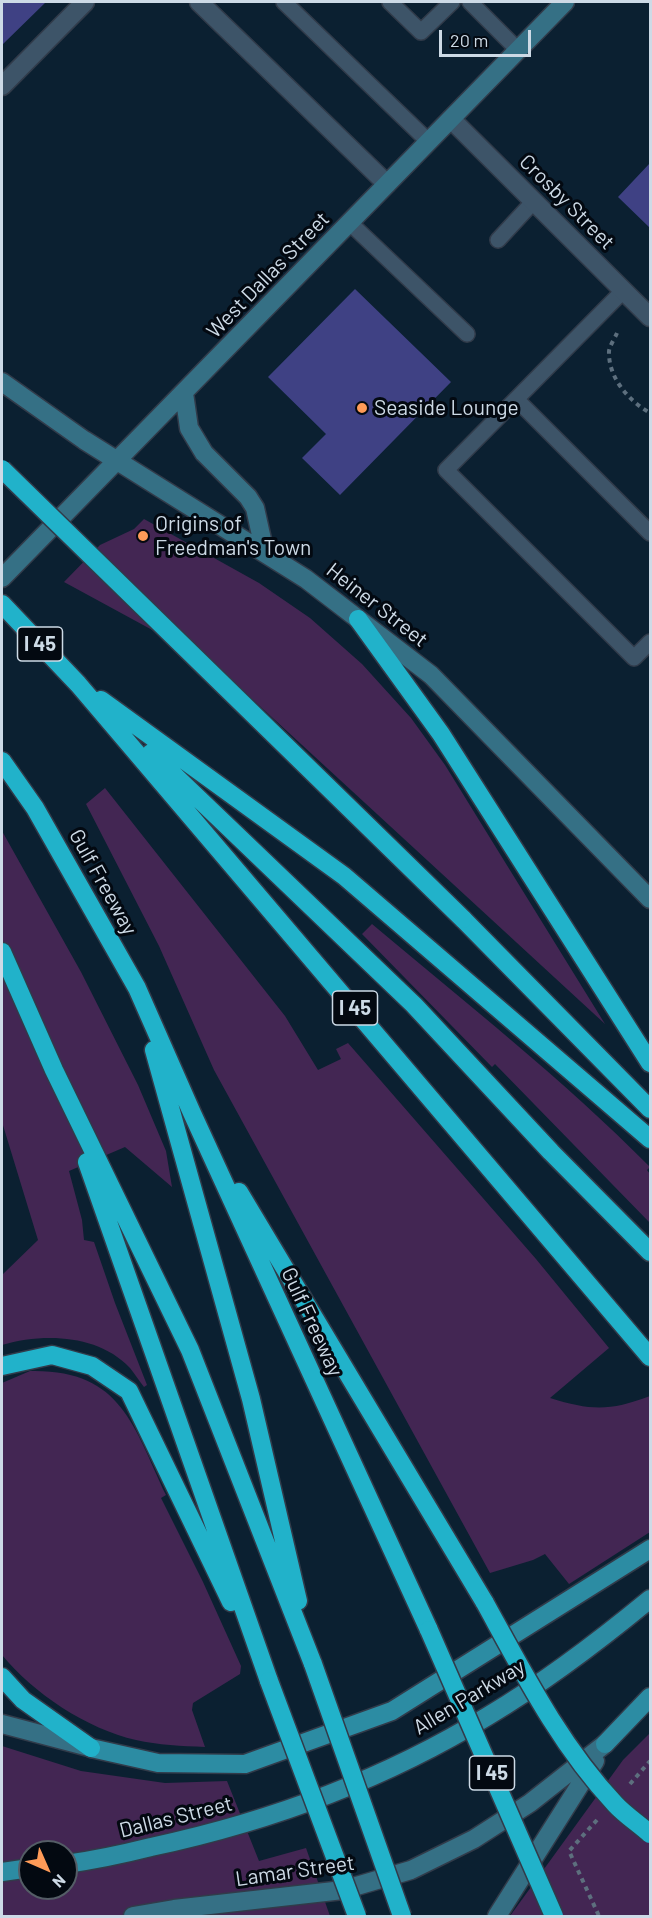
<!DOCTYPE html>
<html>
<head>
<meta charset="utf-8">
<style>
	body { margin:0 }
	#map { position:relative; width:652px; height:1918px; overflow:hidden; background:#0b2031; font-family:Barlow,sans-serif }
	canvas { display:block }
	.frame { position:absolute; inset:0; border:3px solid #cddae6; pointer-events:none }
	.north { position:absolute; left:18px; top:1840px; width:60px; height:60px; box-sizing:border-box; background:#030911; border:2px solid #545d66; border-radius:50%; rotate:135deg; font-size:16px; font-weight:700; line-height:24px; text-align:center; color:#cddae6 }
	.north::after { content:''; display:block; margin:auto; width:21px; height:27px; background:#fe9b58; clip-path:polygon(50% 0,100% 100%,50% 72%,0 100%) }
	.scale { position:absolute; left:439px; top:30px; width:92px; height:27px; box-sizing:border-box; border:3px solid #cddae6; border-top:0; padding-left:8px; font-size:18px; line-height:21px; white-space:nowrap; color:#cddae6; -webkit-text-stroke:4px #030911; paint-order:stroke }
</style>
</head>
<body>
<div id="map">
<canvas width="652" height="1918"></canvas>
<div class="frame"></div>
<div class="north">N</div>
<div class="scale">20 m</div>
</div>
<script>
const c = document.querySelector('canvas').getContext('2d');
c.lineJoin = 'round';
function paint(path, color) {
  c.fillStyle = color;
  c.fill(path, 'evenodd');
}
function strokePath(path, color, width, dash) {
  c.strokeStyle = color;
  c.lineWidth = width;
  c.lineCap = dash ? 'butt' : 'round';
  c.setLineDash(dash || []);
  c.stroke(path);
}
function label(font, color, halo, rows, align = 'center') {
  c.font = font + ' Barlow,sans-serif';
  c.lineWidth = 6;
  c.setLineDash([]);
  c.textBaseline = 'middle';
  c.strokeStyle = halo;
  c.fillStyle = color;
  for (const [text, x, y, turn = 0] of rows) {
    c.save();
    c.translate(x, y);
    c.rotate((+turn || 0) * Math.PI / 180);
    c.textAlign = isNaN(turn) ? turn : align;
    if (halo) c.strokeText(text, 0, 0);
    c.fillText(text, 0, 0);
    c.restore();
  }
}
paint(new Path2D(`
	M144,519L259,583L310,618L362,664L411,718L445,765L605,1024L213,663L64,582L100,545L134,529Z
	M105,788L285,1016L318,1070L341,1059L336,1049L348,1043L536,1259L609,1348L550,1398C592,1411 610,1411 650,1396V1532L569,1584L545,1554L533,1560L490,1573L214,1070L159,946L86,804Z
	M2,831L81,972L138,1085L166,1151L172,1187L125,1147L69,1171L82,1220L84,1240L94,1242L115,1303L147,1385L144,1387C139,1381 135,1374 130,1368C98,1334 43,1333 2,1345V1275L38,1240L2,1122Z
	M372,924C466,1003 563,1079 650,1167L647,1170L650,1174V1223L495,1064L492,1067L362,934Z
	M30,1371C121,1369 133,1425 166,1495L161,1498L203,1582L241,1666L240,1674L193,1703L192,1710L205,1747C182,1746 158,1745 136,1740C87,1729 33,1693 2,1655V1383Z
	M650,1733V1916H510L623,1760Z
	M2,1746L81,1771L165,1783L227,1781L259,1861L306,1848L330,1916H2ZM30,1852H66V1888H30Z`), '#432653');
paint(new Path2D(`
	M2,2H46L2,45Z
	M650,163V228L618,197Z
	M355,289L451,382L340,495L302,458L326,434L268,377Z`), '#3f4184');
const lane = new Path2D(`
	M284,2L429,142
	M390,2L421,32L452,2
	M470,2L518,50
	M350,223L467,334
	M498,240L534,201
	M624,290L446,470L634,658L650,642
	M516,399L650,533`);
const street = new Path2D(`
	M199,2L387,184
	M2,86L85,2
	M451,119L650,317`);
const secondary = new Path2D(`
	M2,382L84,440L306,579L431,675L650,899
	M184,393L189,428L204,453L248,497L255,508L265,553
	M2,578L565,2
	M2,1724L89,1747
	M133,1916L174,1909L343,1890L411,1870L474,1839L530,1803L605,1744
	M497,1916L595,1761`);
const primary = new Path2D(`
	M605,1744L650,1697
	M91,1748L158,1763L245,1764L392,1711L650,1549
	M66,1864C95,1860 123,1854 151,1847C268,1822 385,1779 488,1716C545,1682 599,1641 650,1599
	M2,1872L30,1868`);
const highway = new Path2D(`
	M2,604L78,684L650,1357
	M358,619L441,734L650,1063
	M101,700L344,876L650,1139
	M151,753L414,1005L551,1152L650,1252
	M2,761L35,808L137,988L192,1113L429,1630
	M463,919L650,1109
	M2,952L54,1070L190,1350L313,1664
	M154,1050L251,1399L298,1601
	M87,1162L269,1681
	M239,1192L485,1603
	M2,1366L52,1355L92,1366L129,1391L231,1602
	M2,1677L23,1700L91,1748`);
strokePath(lane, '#313b4a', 18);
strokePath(street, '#313b4a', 21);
strokePath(secondary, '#313b4a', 21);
strokePath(primary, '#313b4a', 21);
strokePath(highway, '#313b4a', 21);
strokePath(new Path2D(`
	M617,333C615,338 610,345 609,351C608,378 629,401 650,413
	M630,1784L650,1761
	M597,1820L569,1851L599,1916`), '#5d6f7e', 4, [4.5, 4.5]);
strokePath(lane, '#3d5468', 15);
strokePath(street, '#3d5468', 18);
strokePath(secondary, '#357085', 18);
strokePath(primary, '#2c8ca3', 18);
strokePath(highway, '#21b2ca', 18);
const highwayBridge = new Path2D(`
	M2,469L463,919
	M485,1603C524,1674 560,1745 615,1804C625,1815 639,1824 650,1834
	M429,1630L554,1916
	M313,1664L402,1916
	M269,1681L357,1916`);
strokePath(highwayBridge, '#313b4a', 21, []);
strokePath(highwayBridge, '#21b2ca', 18);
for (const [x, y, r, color] of [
	[362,408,6,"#fe9b58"],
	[143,536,6,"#fe9b58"]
]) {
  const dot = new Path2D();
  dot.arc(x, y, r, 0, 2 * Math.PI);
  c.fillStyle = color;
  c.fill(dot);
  strokePath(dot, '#030911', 2);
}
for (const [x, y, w] of [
	[40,644,45],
	[355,1008,45],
	[492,1773,45]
]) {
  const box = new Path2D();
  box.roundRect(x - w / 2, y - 17, w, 34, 4.5);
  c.fillStyle = '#030911';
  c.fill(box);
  strokePath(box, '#cddae6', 1.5);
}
label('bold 20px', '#cddae6', null, [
	["I 45",40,644],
	["I 45",355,1008],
	["I 45",492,1773]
]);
label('21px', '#cddae6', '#030911', [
	["Crosby Street",567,202,45],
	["West Dallas Street",268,275,-46],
	["Heiner Street",377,605,38],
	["Gulf Freeway",103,882,61],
	["Gulf Freeway",312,1322,65],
	["Allen Parkway",469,1697,-31],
	["Dallas Street",176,1817,-14],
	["Lamar Street",295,1871,-8]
]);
label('21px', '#cddae6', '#030911', [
	["Seaside Lounge",374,408],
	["Origins of",155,524],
	["Freedman's Town",155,548]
], 'left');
</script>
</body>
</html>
